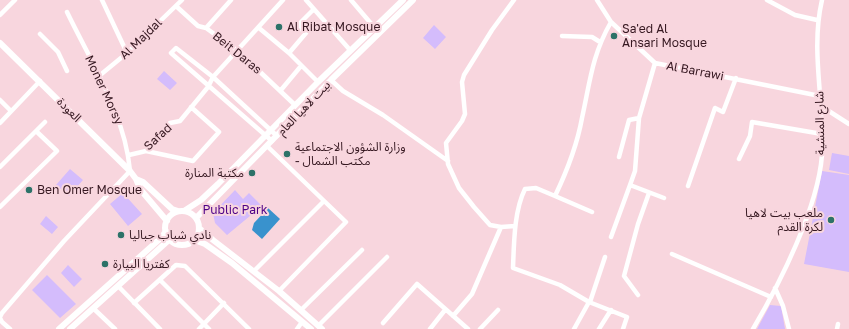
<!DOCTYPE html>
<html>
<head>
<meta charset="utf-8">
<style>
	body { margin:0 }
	canvas { display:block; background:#f8d6de }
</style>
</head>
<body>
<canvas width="849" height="329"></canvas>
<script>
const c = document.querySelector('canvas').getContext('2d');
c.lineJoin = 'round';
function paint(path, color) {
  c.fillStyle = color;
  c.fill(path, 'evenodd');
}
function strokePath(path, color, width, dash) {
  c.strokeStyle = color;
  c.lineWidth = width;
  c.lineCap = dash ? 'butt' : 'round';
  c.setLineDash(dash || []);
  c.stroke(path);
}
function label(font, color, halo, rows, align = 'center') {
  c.font = font + ' "Golos Text","Noto Sans Arabic",sans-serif';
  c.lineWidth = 4;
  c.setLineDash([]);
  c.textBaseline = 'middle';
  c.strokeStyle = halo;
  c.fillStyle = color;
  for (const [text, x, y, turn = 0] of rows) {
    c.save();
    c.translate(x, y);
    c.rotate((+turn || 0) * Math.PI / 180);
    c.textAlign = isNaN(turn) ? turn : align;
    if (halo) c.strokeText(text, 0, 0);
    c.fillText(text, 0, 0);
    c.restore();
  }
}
paint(new Path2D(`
	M434,25L446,37L435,49L423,38Z
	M164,71L177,83L170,90L157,79Z
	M832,153L849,156V174L829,170Z
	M70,169L83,180L69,196L56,185Z
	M822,171L849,175V272L804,264Z
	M235,190L243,199L249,193L262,206L227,235L215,223L213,213Z
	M123,193L142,214L128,226L110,204Z
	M46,216L58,227L52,234L40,224Z
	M68,265L82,279L74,287L61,273Z
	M47,275L76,304L60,318L32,290Z
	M770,305L781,306L785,329H757Z`), '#d4bcfc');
paint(new Path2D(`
	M268,208L280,219L262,239L252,230L254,223Z`), '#3992cd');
strokePath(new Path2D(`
	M102,0L127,53
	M306,0L350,50
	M351,0L374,27
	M597,0L611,22L655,63L820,96
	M767,0L795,15L817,20
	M176,6L198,26L206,28L238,51L295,105
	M0,15L15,0
	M611,22C592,55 590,82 582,118C577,146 567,171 555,196L536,188L525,189C514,211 514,243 513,268L560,285L589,302L627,317L623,329
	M206,28L231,0
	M259,28L289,53L318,82
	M40,34L58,52L67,71
	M562,36L592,37L600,42
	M289,53L306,33L299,27V24L314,9
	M99,76L127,53L182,0
	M331,80L343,91L383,115L448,161
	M281,90L301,66
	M0,100L11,111
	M821,106L849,124
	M639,118L635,171L630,185L664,198
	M0,123L40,81
	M272,141L171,53L176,48L213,77L277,136
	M267,146L346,222L279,291
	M146,151L193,161L219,132L191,107
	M129,155L146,151L170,123L180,121L208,87L213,77L283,0
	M619,157L629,120L639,118L655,63
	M739,159L750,136L752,122L822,134
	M0,167L45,122
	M688,186L715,108L723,112L736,78
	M555,196L592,212
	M0,207L57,151L36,131
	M501,227L490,225L474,207L459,188L448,164L446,143L462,121L465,114L462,82L464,75L492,30L514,0
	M611,237L630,185
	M672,254L771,297
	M254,271L324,201
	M160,280L209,329
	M118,286L160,329
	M775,288L783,306L789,329
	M638,295L624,276L638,224L649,193
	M590,302L605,257
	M134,303L176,265L185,266L249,329
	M93,308L115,329
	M301,310L362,250
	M453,316L472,294L501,227L515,226
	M0,317L2,313L64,241L130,171C125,114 91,62 67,12
	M0,318L2,322L10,329
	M383,323L417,284L468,329
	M318,326L387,257
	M199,329L224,303
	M297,329L302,322
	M430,329L445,310
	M480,329L498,310
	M574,329L589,302
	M599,329L611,310
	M753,329C780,283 818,208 822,155C825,102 810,52 822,0
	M837,329L838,324`), '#fff', 4.5);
strokePath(new Path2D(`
	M0,43L130,171L136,179L140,189L167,221
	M136,179L143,182L172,209L178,211
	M184,211L201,200L218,184L318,82L403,0
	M165 228a17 17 0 1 1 34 0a17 17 0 1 1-34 0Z
	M196,218L331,80L413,0
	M199,228L213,240L279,291L322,329
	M194,240L205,244L232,263L311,329
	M59,329L162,237L166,231
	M70,329L170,239`), '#fff', 6);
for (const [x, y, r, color] of [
	[279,27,4,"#2c7268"],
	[614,36,4,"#2c7268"],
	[287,154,4,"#2c7268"],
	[252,173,4,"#2c7268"],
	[29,190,4,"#2c7268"],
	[831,220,4,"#2c7268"],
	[121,235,4,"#2c7268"],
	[105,264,4,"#2c7268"]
]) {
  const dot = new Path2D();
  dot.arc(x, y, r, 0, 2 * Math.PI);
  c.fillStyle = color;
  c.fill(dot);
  strokePath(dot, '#f8d6de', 1.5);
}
label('12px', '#361821', '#f8d6de', [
	["Al Ribat Mosque",287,27],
	["Sa'ed Al",622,29],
	["Ansari Mosque",622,43],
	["وزارة الشؤون الاجتماعية",295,147],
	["- مكتب الشمال",295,161],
	["مكتبة المنارة",244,173,"right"],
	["Ben Omer Mosque",37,190],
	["ملعب بيت لاهيا",823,213,"right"],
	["لكرة القدم",823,227,"right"],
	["نادي شباب جباليا",129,235],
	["كفتريا البيارة",113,264]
], 'left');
label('12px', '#361821', '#f8d6de', [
	["Al Majdal",141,39,-44],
	["Beit Daras",237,53,39],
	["Al Barrawi",695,71,11],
	["Moner Morsy",104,90,65],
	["بيت لاهيا العام",304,108,-46],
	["العودة",69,110,45],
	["شارع المنشية",820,123,-91],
	["Safad",158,137,-43]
]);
label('12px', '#4e0086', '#f8d6de', [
	["Public Park",235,210]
]);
</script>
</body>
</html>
